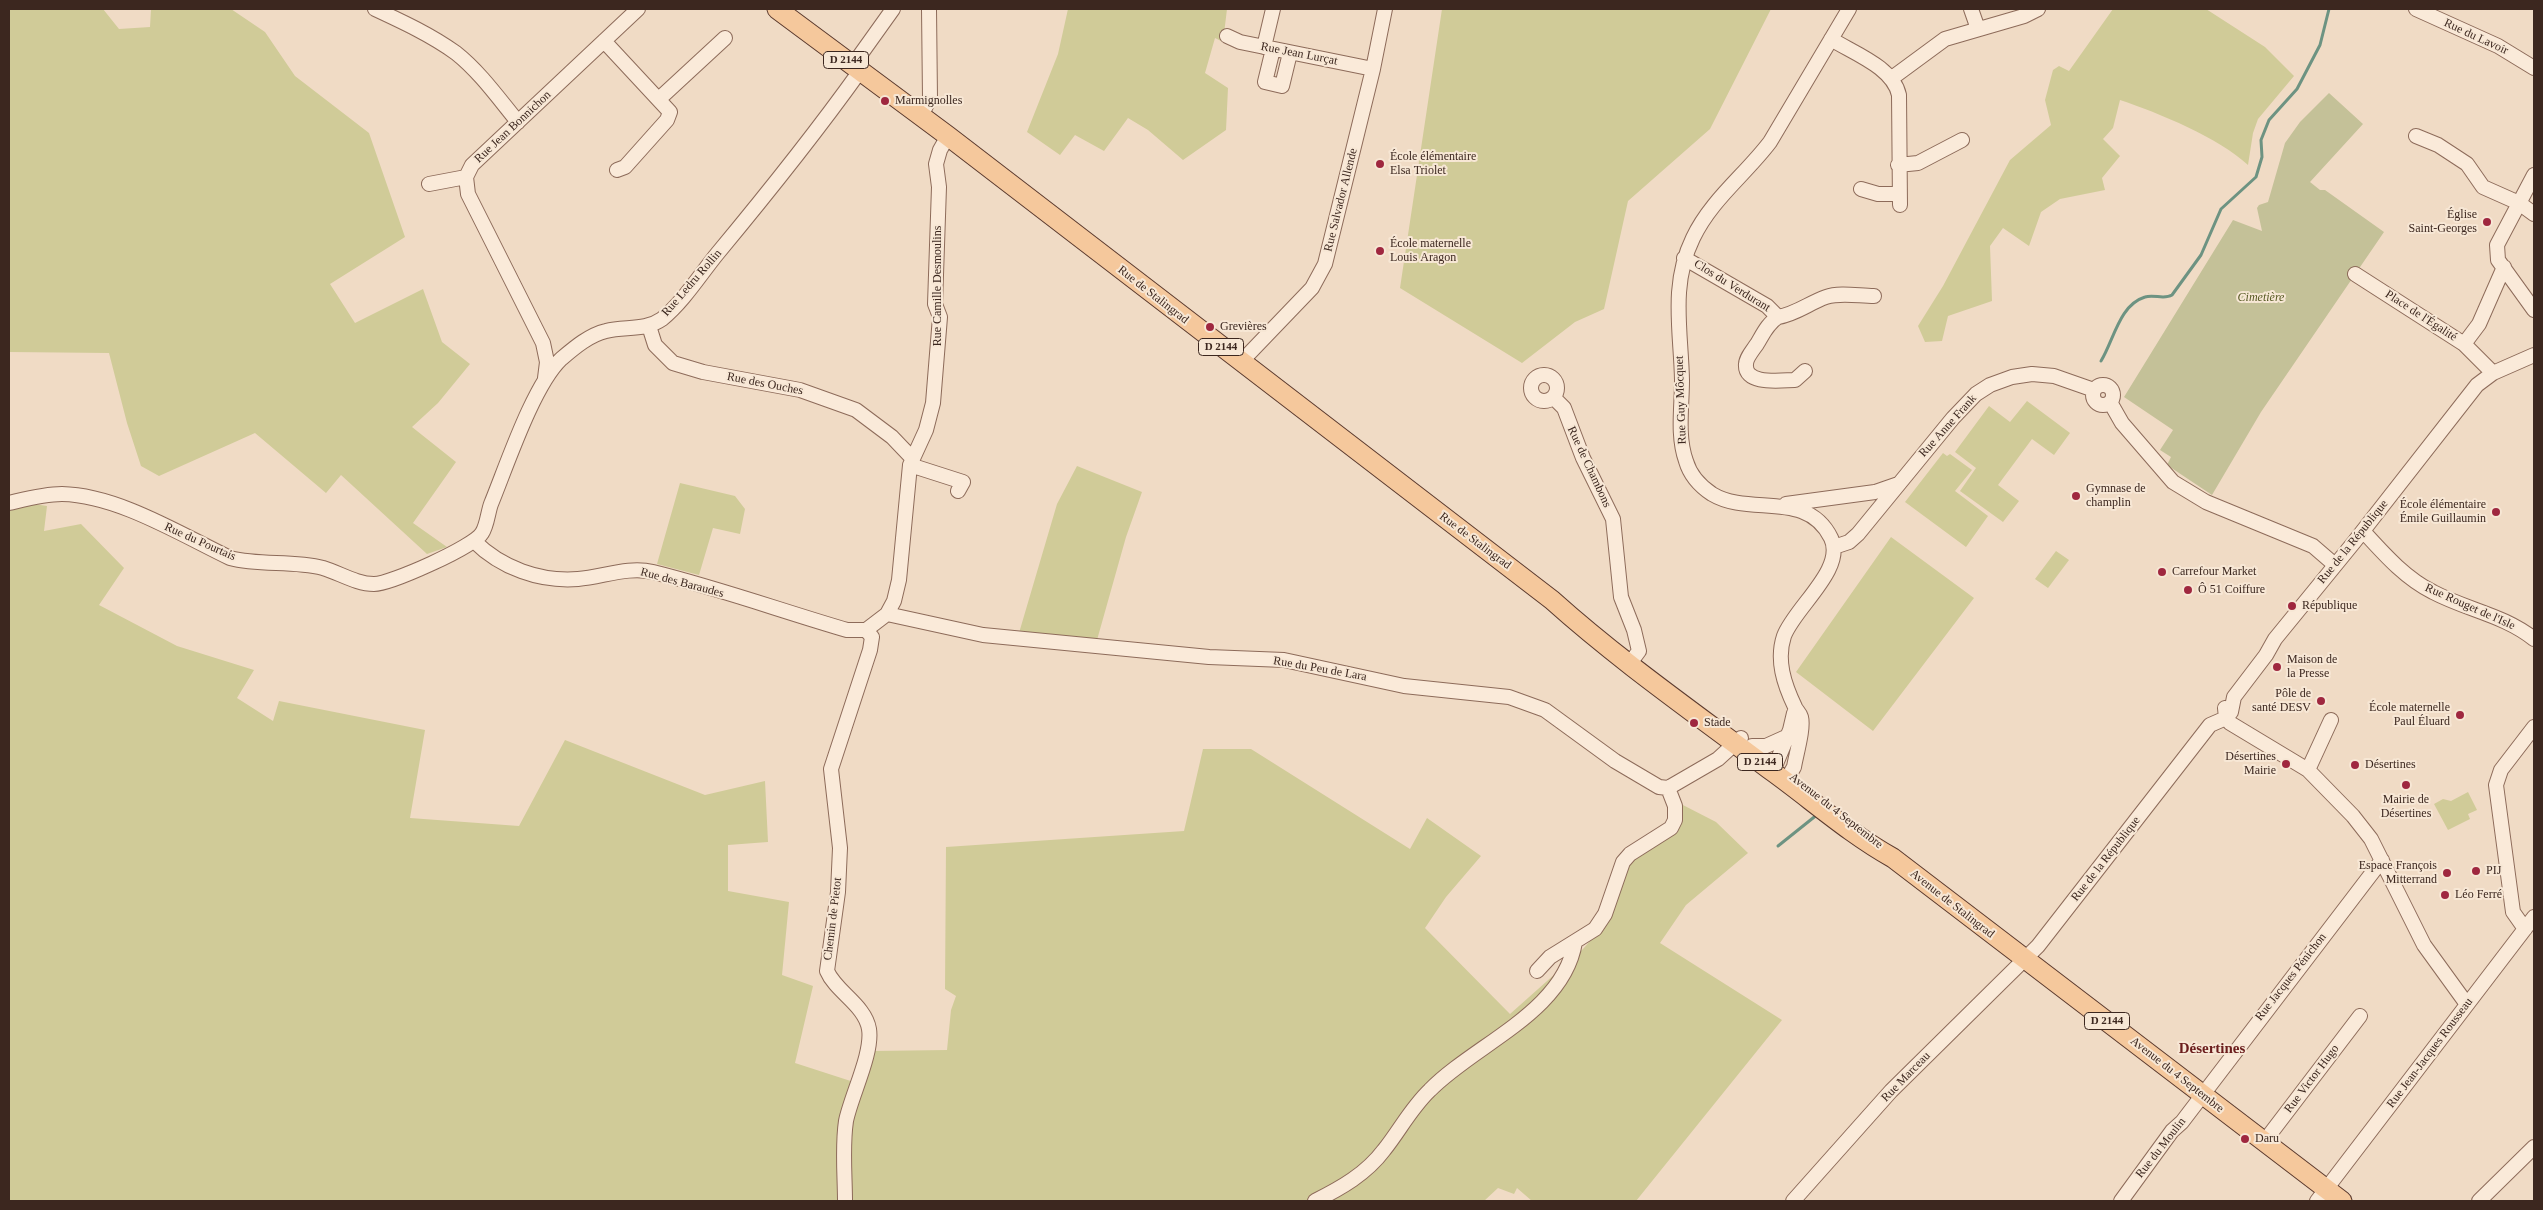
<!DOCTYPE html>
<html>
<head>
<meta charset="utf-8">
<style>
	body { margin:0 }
	#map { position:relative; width:2543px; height:1210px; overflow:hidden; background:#f0dbc5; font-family:Georgia,serif }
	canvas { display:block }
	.frame { position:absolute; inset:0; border:10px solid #3c271f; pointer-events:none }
</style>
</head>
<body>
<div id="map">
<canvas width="2543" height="1210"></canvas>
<div class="frame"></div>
</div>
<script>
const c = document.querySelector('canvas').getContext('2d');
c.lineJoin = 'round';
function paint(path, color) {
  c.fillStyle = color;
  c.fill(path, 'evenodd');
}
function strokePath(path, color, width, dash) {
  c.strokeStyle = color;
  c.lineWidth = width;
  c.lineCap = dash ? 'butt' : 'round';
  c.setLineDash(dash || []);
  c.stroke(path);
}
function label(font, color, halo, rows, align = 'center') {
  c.font = font + ' Georgia,serif';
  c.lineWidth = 4;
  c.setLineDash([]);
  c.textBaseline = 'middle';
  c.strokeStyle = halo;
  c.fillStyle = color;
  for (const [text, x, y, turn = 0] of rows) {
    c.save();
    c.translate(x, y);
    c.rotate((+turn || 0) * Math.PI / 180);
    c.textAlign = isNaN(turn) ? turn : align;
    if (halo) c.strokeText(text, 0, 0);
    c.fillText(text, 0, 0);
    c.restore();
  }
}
paint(new Path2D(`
	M9,9H103L119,29L150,27L151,9H231L265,32L295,76L369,133L405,237L330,284L355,323L423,289L442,342L470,364L438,403L412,427L456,462L413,523L447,547L427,554L341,475L326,493L255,433L159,476L141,466L127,423L109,353L9,352Z
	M1068,9H1227L1223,42L1215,38L1205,73L1228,88L1226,130L1183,160L1148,130L1128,118L1104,151L1075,135L1060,155L1027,132L1058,54Z
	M1442,9H1771L1710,129L1628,201L1604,309L1575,322L1522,363L1400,288Z
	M2113,9H2206L2265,47L2294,76L2258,119L2253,133L2248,165C2219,138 2159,113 2120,100L2113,128L2103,139L2120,156L2102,178L2105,190L2060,199L2041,212L2029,246L2003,228L1990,246L1992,301L1948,316L1942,341L1925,342L1918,326L1943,286L2010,160L2051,125L2045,100L2053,70L2059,66L2069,71Z
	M2027,401L2070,433L2054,455L2032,439L1998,485L2019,501L2003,522L1960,491L1976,468L1955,452L1989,406L2010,422Z
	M1943,453L1947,456L1950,454L1972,470L1955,491L1988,516L1966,547L1905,502Z
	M1077,466L1142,492L1126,537L1097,640L1019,633L1057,504Z
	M680,483L735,496L745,509L740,534L713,528L699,575L657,564Z
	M34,504L47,506L44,531L81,524L124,568L99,605L177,646L254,670L237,698L273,721L279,701L425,730L410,818L519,826L565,740L705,795L765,781L768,842L728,845V891L789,902L782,975L813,986L795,1063L863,1085L873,1051L947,1050L951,1010L956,996L945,989L946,847L1184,831L1203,749H1251L1410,849L1427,818L1481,856L1446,897L1425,928L1510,1014L1583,949L1611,917L1630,860L1680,827L1679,803L1716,822L1748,853L1686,905L1660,943L1782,1020L1636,1201H1532L1517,1188L1514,1194L1498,1188L1484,1201H9V509Z
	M1891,537L1974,598L1873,731L1796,672Z
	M2056,551L2069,560L2048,588L2035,579Z
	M2468,792L2477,810L2468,814L2470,819L2448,830L2434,804L2443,799L2451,801Z`), '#d0cb98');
paint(new Path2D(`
	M2329,93L2363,124L2310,182L2320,190H2325L2384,232L2261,412L2212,495L2167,465L2171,457L2160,450L2173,430L2124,397L2233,220L2262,231L2257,208L2259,205L2268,202L2285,143L2300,122Z`), '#c4c198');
strokePath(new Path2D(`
	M2101,361C2114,340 2119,305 2145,297C2154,294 2164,300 2172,295L2201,255L2221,209L2256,177L2262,157L2261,140L2269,120L2297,89L2320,45L2329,9
	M1778,846L1818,814`), '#6d9382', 3);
const minor = new Path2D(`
	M375,9C403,22 431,35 456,53C480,72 499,99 518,122
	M1971,9L1978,29
	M2416,9L2498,46L2534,68
	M1227,36L1240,42L1373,69
	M1831,39C1853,53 1893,67 1899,95L1900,205
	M604,41L670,112L667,120L625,167L617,170
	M1264,47L1273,9
	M1273,49L1265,82L1282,86L1290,53
	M853,65L893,9
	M1892,78L1945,39L2024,16L2038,9
	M659,99L725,38
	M921,116L930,98L929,9
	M2416,136L2438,145L2467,164L2483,187L2519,203L2534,214
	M1898,165L1918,163L1962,140
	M2534,175L2497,245L2498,260L2534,310
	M429,184L466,177
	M1861,189L1878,194H1898
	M1684,258L1767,306L1778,317C1768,323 1763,334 1757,344C1753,350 1746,358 1746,364C1744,386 1782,380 1795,380L1805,371
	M2355,274L2464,344L2493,373
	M1778,317C1796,314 1809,303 1826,297C1840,292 1859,296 1874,296
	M649,326L655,345L673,363L703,372L800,390L856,410L892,437L913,459
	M2464,344L2479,324L2504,267
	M1241,362L1312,288L1325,264L1373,69L1385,9
	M1531 388a13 13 0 1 1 26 0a13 13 0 1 1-26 0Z
	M545,378L547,362L543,343L468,194L466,177L472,165L638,9
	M2093 395a10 10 0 1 1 20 0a10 10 0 1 1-20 0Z
	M1554,398L1564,408L1583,458L1613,519L1621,597L1634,630L1639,651L1630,663
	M2110,402L2122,423L2173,482L2206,502L2313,546L2335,565
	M910,465L963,482L958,491
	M9,503C26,499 44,494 62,494C117,495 180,534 230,558C260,566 292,560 323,568C340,573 356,584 374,584C390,584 474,547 482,533C487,526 488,512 491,504C507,465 533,386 561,359C574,348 589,335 606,331C625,326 645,331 662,319C683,302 700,275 717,254C766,195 815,134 860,71
	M1786,504L1875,492L1898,484
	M2363,531C2384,554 2405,578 2433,592C2467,610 2504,615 2534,639
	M474,541C501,568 540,582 578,579C603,577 628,566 653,572C718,588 782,611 847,630H866
	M1834,547L1849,542L1858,534L1953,418L1976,394L1990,385L2012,377L2032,374L2054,376L2094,390
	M887,614L983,635L1209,657L1284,660L1404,686L1509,697L1545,710L1615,761L1659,787L1668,788
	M2225,708L2226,718L2230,723L2308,770L2353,816L2371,839L2424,945L2466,1003
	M1752,746H1766L1786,737
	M2308,770L2331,720
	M1773,771L1790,730L1794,713
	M1783,779L1790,774L1794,767C1796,755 1804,728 1801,717C1800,713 1796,710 1795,707C1784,684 1776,660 1784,636C1795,607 1846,569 1831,538C1807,489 1750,517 1712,494C1700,486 1690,475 1686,461C1677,436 1682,407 1682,380C1681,331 1670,285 1693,238C1711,200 1745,175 1770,142L1849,9
	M2525,929L2513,912L2496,785L2501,770L2534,727
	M1537,971L1550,957L1595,929L1605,914L1623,862L1630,854L1671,828L1675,820V806L1668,788L1718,759L1741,738
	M2264,1142L2360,1016
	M845,1201C845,1176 842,1147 846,1121C851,1096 873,1053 869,1029C865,1005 836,992 827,971L838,892L840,848L831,769L870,650L872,637L866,630L887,614L894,601L899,580L910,465L926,430L933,403L940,317L935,304L939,187L936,164L940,150L948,136
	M1315,1201C1341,1188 1366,1174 1384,1150C1400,1130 1411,1108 1430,1090C1475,1044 1564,1012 1575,942
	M1793,1201L1891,1091L2038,946L2210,725L2226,718L2231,712L2234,697L2266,655L2275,639L2355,541L2477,385L2493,373L2534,355
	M2121,1201L2172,1131L2182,1122L2382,860
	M2317,1201L2534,917
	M2479,1201L2534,1147`);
const major = new Path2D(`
	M777,9L948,136L1552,600C1621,662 1699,716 1773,772C1813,801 1850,834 1893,858L2342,1201`);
strokePath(minor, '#8d6b5a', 16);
strokePath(major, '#5b3a2e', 21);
strokePath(minor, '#faead9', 14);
strokePath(major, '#f5c89c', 19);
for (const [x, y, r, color] of [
	[885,101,5,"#9f273f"],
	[1380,164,5,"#9f273f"],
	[2487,222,5,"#9f273f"],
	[1380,251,5,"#9f273f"],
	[1210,327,5,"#9f273f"],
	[2076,496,5,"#9f273f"],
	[2496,512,5,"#9f273f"],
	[2162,572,5,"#9f273f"],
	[2188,590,5,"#9f273f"],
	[2292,606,5,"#9f273f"],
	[2277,667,5,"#9f273f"],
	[2321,701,5,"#9f273f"],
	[2460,715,5,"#9f273f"],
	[1694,723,5,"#9f273f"],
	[2286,764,5,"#9f273f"],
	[2355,765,5,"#9f273f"],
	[2406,785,5,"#9f273f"],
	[2476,871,5,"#9f273f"],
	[2447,873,5,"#9f273f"],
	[2445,895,5,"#9f273f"],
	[2245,1139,5,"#9f273f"]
]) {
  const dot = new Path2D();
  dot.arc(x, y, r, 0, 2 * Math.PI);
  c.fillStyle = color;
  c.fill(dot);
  strokePath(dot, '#f7e7d5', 2);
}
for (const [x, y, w] of [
	[846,60,45],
	[1221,347,45],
	[1760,762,45],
	[2107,1021,45]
]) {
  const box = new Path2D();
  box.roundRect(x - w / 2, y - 8.5, w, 17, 4);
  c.fillStyle = '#f7e7d5';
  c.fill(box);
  strokePath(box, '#3c271f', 1);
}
label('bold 11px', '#3c271f', null, [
	["D 2144",846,60],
	["D 2144",1221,347],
	["D 2144",1760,762],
	["D 2144",2107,1021]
]);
label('12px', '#3c271f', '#f7e7d5', [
	["Rue du Lavoir",2476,37,25],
	["Rue Jean Lurçat",1299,54,11],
	["Rue Jean Bonnichon",513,127,-43],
	["Rue Salvador Allende",1341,200,-76],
	["Rue Ledru Rollin",692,283,-49],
	["Rue Camille Desmoulins",938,286,-90],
	["Clos du Verdurant",1732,286,32],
	["Rue de Stalingrad",1153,295,38],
	["Place de l'Égalité",2421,316,33],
	["Rue des Ouches",765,384,11],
	["Rue Guy Môcquet",1681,400,-92],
	["Rue Anne Frank",1948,426,-48],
	["Rue de Chambons",1589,467,65],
	["Rue de Stalingrad",1475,541,37],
	["Rue du Pourtais",200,542,24],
	["Rue de la République",2353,542,-51],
	["Rue des Baraudes",682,583,15],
	["Rue Rouget de l'Isle",2470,607,24],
	["Rue du Peu de Lara",1320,669,10],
	["Avenue du 4 Septembre",1836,811,38],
	["Rue de la République",2106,859,-52],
	["Avenue de Stalingrad",1952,904,38],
	["Chemin de Pietot",833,919,-83],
	["Rue Jacques Pénichon",2291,977,-52],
	["Rue Jean-Jacques Rousseau",2430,1053,-53],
	["Avenue du 4 Septembre",2177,1075,38],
	["Rue Marceau",1906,1077,-46],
	["Rue Victor Hugo",2312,1079,-53],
	["Rue du Moulin",2161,1148,-52]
]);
label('12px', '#3c271f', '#f7e7d5', [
	["Marmignolles",895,101],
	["École élémentaire",1390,157],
	["Elsa Triolet",1390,171],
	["Église",2477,215,"right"],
	["Saint-Georges",2477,229,"right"],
	["École maternelle",1390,244],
	["Louis Aragon",1390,258],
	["Grevières",1220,327],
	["Gymnase de",2086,489],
	["champlin",2086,503],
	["École élémentaire",2486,505,"right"],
	["Émile Guillaumin",2486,519,"right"],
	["Carrefour Market",2172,572],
	["Ô 51 Coiffure",2198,590],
	["République",2302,606],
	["Maison de",2287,660],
	["la Presse",2287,674],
	["Pôle de",2311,694,"right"],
	["santé DESV",2311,708,"right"],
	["École maternelle",2450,708,"right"],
	["Paul Éluard",2450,722,"right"],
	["Stade",1704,723],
	["Désertines",2276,757,"right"],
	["Mairie",2276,771,"right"],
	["Désertines",2365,765],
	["Mairie de",2406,800,"center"],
	["Désertines",2406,814,"center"],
	["Espace François",2437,866,"right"],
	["Mitterrand",2437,880,"right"],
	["PIJ",2486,871],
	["Léo Ferré",2455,895],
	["Daru",2255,1139]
], 'left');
label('italic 12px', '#575a24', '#f7e7d5', [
	["Cimetière",2261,298]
]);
label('bold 15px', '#6b1d1c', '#f7e7d5', [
	["Désertines",2212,1049]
]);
</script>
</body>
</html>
